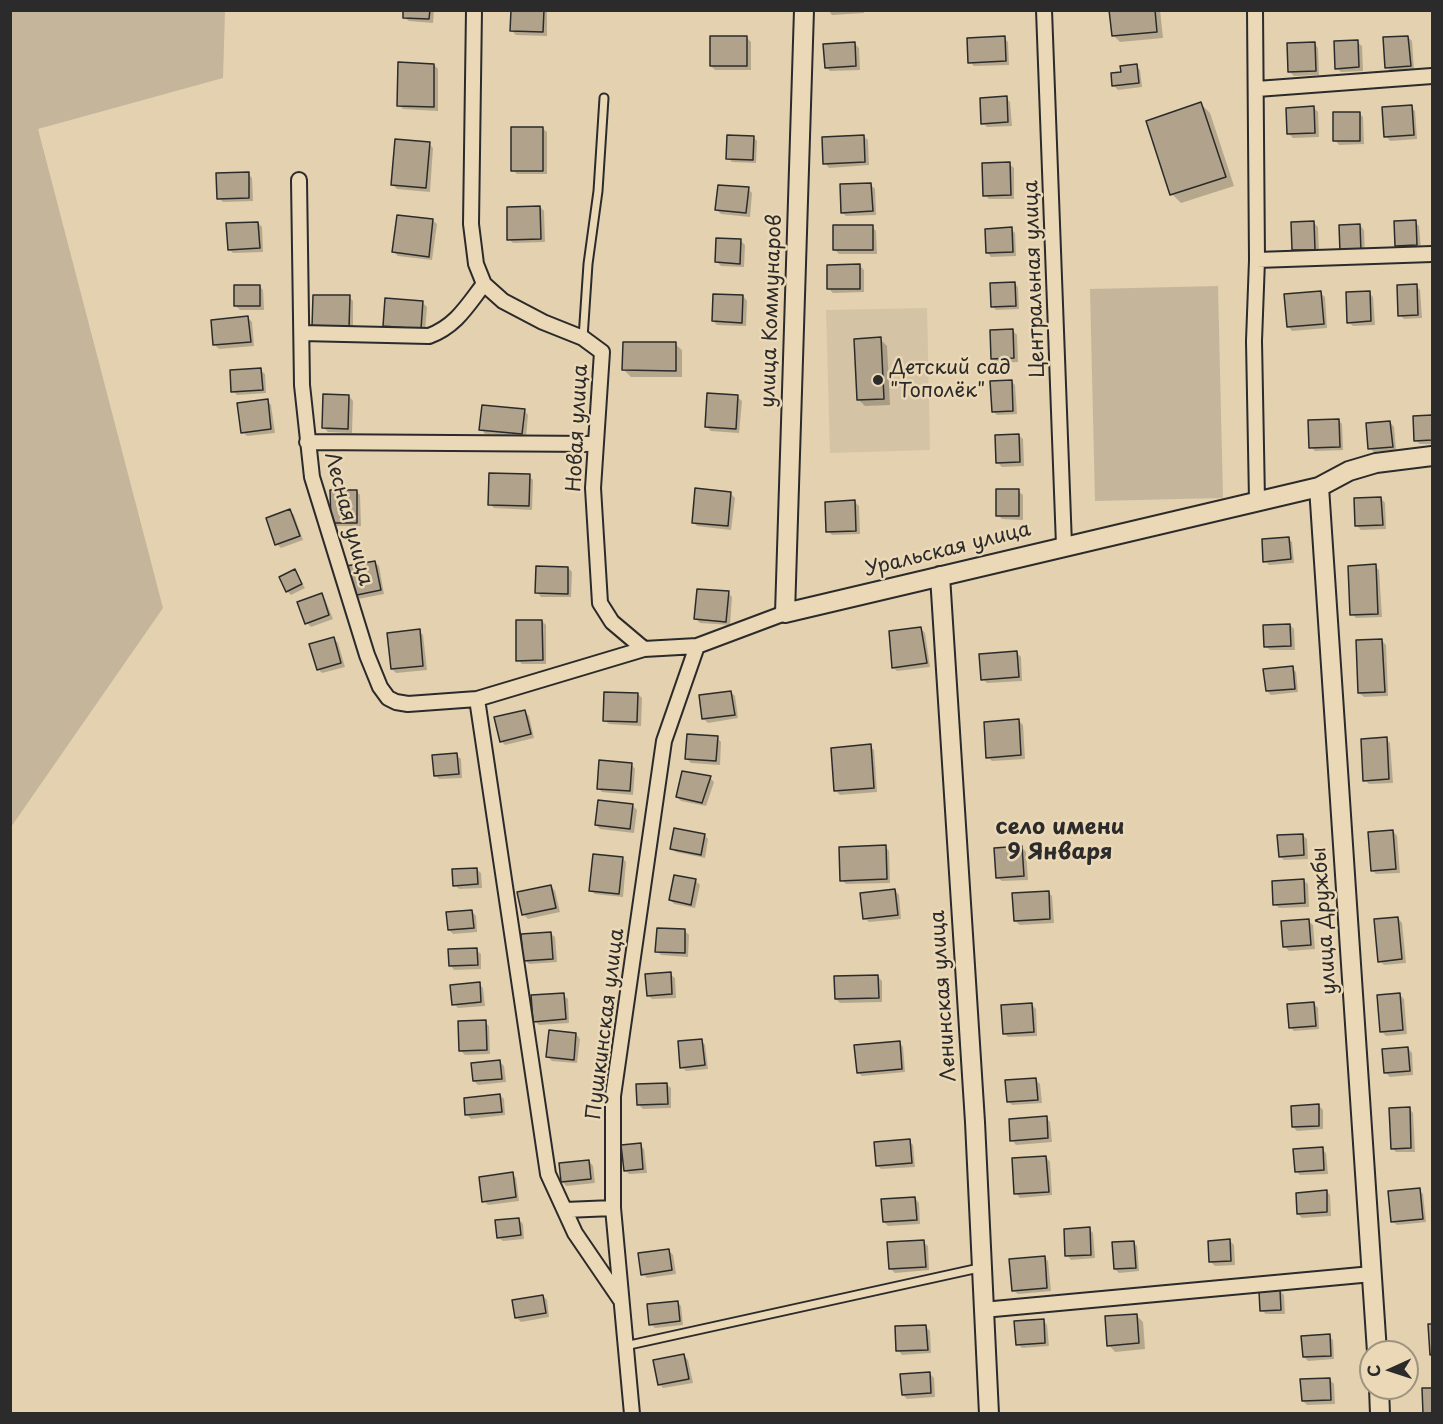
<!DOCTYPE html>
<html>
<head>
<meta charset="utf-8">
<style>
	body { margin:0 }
	#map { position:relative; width:1443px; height:1424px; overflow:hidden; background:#e3d1b0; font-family:"Playpen Sans",sans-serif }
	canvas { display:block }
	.frame { position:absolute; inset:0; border:12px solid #2b2b2b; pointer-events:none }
	.north { position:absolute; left:1359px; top:1340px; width:60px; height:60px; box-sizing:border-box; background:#ebd8b6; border:2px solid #9e937e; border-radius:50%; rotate:267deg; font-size:16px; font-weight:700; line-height:24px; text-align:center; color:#2b2b2b }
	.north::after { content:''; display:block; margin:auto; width:21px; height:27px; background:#2b2b2b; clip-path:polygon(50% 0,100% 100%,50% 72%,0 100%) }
</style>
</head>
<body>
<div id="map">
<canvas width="1443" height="1424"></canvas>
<div class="frame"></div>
<div class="north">С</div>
</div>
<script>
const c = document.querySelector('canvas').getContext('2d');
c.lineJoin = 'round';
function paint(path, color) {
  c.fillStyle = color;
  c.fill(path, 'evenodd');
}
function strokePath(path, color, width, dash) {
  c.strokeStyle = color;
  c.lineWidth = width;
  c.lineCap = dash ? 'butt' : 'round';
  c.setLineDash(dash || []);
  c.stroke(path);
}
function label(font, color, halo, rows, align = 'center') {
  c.font = font + ' "Playpen Sans",sans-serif';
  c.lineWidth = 5;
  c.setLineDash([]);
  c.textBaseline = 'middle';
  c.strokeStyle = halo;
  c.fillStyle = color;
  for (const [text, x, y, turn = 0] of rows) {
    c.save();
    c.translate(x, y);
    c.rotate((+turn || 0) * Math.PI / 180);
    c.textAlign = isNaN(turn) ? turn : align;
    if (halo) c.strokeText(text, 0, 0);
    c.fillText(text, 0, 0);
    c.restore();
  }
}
paint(new Path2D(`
	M927,308L930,450L830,453L826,310Z`), '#d4c3a5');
paint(new Path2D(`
	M11,10L225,11L223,78L38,129L163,608L11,827Z
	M1218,286L1223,498L1095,501L1090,289Z`), '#c5b69b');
paint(new Path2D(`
	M405,10H434L433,23L409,21L404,17Z
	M512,10H547V36L516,35L512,31Z
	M863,10L864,13L832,15L828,10Z
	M1111,10H1160L1163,38L1120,42L1113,35Z
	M1408,37L1412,41L1414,70L1391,71L1387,67Z
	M747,38L751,42V70H715L711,66Z
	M1004,38L1008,42L1009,65L974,66L970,62Z
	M1357,42L1362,46L1363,71L1341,72L1337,68Z
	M1314,43L1318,48L1319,75L1294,76L1289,71Z
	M855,44L859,48L860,70L830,71L826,67Z
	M434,65L438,69V111L403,109L399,105Z
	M1136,66L1140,70L1142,87L1118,90L1113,85L1122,74Z
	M1006,98L1010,102L1012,126L987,127L983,123Z
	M1201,104L1210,113L1234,186L1181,203L1172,194Z
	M1411,107L1415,111L1417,139L1390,141L1386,136Z
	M1314,108L1318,112L1319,137L1293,138L1289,134Z
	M1359,113L1363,117L1364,144L1339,145L1335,140Z
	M542,128L547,132V174H517L513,170Z
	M863,136L868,140L869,165L829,168L825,163Z
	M753,137L757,141L756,163L732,162L728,158Z
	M429,144L433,148L430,192L397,189L393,185Z
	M1009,164L1014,168V199H989L985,195Z
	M248,174L252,178L253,201L223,202L219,198Z
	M871,185L875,189L876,215L846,216L842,212Z
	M748,189L752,193L750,217L721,214L717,210Z
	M540,207L544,211L545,242L513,243L509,239Z
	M432,220L437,224L432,260L398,256L394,252Z
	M1415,222L1419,226L1421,249L1401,250L1397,246Z
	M258,223L262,227L263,252L233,253L229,249Z
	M1314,223L1318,227L1319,253L1298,254L1293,250Z
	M1360,225L1364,230L1365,255L1346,256Z
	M872,227L876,231L877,254H839L835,250Z
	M1011,229L1015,233L1016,256L991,257L987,252Z
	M741,241L745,245L744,267L721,266L716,261Z
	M860,266L864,270V292L833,293L828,288Z
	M1014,283L1018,287L1019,309L996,310L992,306Z
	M259,286L263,290L264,310H240L236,306Z
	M1416,286L1420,290L1422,318L1404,319L1400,315Z
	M1320,293L1325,297L1327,328L1292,331L1288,326Z
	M1369,293L1373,297L1375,325L1353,326L1349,322Z
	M743,296L747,301L746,326L717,325L713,321Z
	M349,297L353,301V331H318Z
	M422,302L427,307L425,332L389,330L385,326Z
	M248,318L252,322L254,346L219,349L215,345Z
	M1013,331L1017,335L1018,362L997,363L993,358Z
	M880,339L887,346L890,405L865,406L858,399Z
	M675,344L682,350V377H631L624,370Z
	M260,370L265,374L266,393L237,395L233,391Z
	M1011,381L1015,385L1017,414L997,415L993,411Z
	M349,396L353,401L352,433L328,432L324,428Z
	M737,397L742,401L739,433L711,431L707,427Z
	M267,401L271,405L275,433L247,436L243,432Z
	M524,410L528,415L526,437L485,434L481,429Z
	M1432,417V444H1420L1415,440L1414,418Z
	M1338,420L1342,424L1343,450L1315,451L1311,447Z
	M1390,422L1394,427L1396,450L1374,452L1370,448Z
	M1018,435L1023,439L1024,466L1002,467L998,463Z
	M529,476L533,480L532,510L494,508L490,504Z
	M356,491L360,495L361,526H336L332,522Z
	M1018,491L1023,495V520L1002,519L998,515Z
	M731,494L735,498L731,530L697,526L693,522Z
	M1381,498L1385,503L1386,529L1361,530L1357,526Z
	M855,502L859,506L860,534L832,535L828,531Z
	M290,511L294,515L303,540L281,548L277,544Z
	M1288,538L1292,542L1294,563L1269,565L1265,561Z
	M374,562L379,566L384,594L358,599L354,595Z
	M1375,566L1379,570L1382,617L1356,618L1352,614Z
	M568,568L572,572L571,597H541L537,592Z
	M294,571L305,588L291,595L287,591Z
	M728,593L732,597L730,625L700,623L696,619Z
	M321,595L325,599L333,619L311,627L307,623Z
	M542,621L546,625V664H522L518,660Z
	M1290,625L1294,629L1295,650H1270L1265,646Z
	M921,629L925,633L930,667L897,671L893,667Z
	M419,631L423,635L427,670L396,673L392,669Z
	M334,639L338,643L345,667L322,673L318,669Z
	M1382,641L1386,645L1388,696L1364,697L1359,693Z
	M1017,653L1021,657L1022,681L987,683L983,679Z
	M1292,668L1296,672L1298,692L1271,695L1267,691Z
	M731,692L735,696L738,718L708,723L704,719Z
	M638,694L642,698L641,726L609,724L604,720Z
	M525,712L529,716L534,738L505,745L501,741Z
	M1019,721L1023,725L1025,759L992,761L988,757Z
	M717,738L721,742L720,765L691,763L687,759Z
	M1386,739L1390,743L1393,783L1369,784L1365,780Z
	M870,746L874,750L877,792L840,795L836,791Z
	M456,755L461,759L462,778L439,779L435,775Z
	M631,764L635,769L633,795L602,792L598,788Z
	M710,778L714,782L706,806L681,801L677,797Z
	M633,806L637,810L634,833L600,829L596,825Z
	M1393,831L1397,836L1400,873L1376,874L1372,870Z
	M704,835L708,839L705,858L676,852L671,848Z
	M1302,835L1307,839L1308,859L1284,860L1280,856Z
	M885,846L889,851L890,883L846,884L842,880Z
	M1022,847L1026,852L1028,880L1002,881L997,877Z
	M622,858L626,862L623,897L595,894L591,890Z
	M476,869L481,873L482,888L459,889L455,885Z
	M675,876L696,881L700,885L695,908L674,904L670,899Z
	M1303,880L1308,884L1309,907L1279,908L1275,904Z
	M551,886L555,891L560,912L528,919L524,915L519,893Z
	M895,890L899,895L901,919L869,922L865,918Z
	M1048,892L1052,896L1054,923L1020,925L1015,921Z
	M472,911L476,916L477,932L453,934L449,930Z
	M1398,918L1402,923L1406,963L1384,965L1380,961Z
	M1308,921L1313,925L1315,949L1289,951L1285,947Z
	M685,931L689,935L688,957L661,955L657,951Z
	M550,933L555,937L557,962L529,964L525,960Z
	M476,950L481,954V969L454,970L450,965Z
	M670,974L675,978L676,998L652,999L648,995Z
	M878,977L882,981V1002L840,1003L836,999Z
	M479,984L483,988L485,1006L458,1008L454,1004Z
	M563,995L568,999L569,1023L539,1025L535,1021Z
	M1400,995L1404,999L1407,1034L1386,1036L1382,1032Z
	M1314,1004L1318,1008L1319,1029L1294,1031L1290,1027Z
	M1032,1005L1036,1009L1037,1036L1008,1037L1004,1033Z
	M485,1022L489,1026L490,1054L465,1055L460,1050Z
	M576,1034L580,1039L577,1063L552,1061L548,1057Z
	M701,1040L705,1045L708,1069L686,1071L682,1067Z
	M899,1042L903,1047L905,1072L862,1076L858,1072Z
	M1408,1048L1412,1053L1413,1075L1390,1077L1385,1072Z
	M500,1062L504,1066L506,1082L478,1085L474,1081Z
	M1036,1080L1040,1084L1042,1103L1012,1105L1008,1101Z
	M666,1084L671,1088V1108L643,1109L638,1104Z
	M500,1095L504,1099L505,1115L471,1119L467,1115Z
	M1319,1106L1323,1110V1129L1297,1131L1293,1127Z
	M1409,1108L1413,1113L1415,1152H1396L1392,1148Z
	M1046,1117L1050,1122L1052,1142L1016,1145L1012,1140Z
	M909,1141L913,1145L915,1167L881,1169L877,1165Z
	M640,1145L644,1149L647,1173L629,1174L625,1170Z
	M1322,1149L1326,1153L1328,1174L1300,1175L1296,1171Z
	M1046,1157L1050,1162L1052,1195L1020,1198L1016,1193Z
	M589,1161L593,1166L595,1183L566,1186L562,1181Z
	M512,1174L516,1178L519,1201L488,1205L484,1201Z
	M1419,1190L1423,1194L1426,1222L1397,1225L1392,1221Z
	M1326,1191L1330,1195L1331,1216L1302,1218L1298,1214Z
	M915,1198L919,1203L920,1224L888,1226L884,1222Z
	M519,1220L523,1224L524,1239L503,1241L498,1237Z
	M1089,1229L1093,1233L1095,1258L1071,1260L1067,1255Z
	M1230,1241L1234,1245L1235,1265L1215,1266L1211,1262Z
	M923,1242L928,1246L929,1270L895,1273L891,1269Z
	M1133,1242L1137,1246L1139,1271L1119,1273L1115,1269Z
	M669,1251L673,1255L676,1274L647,1278L643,1274Z
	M1044,1257L1048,1261L1051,1291L1018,1294L1013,1290Z
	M1280,1291L1284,1295L1285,1314H1266L1261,1310Z
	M543,1296L547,1300L549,1317L521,1322L517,1318Z
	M677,1302L681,1306L683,1325L655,1328L651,1324Z
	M1136,1315L1143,1322L1145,1349L1115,1352L1109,1345Z
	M1043,1320L1047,1325L1049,1346L1022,1348L1018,1344Z
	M926,1327L930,1331L931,1353L902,1355L898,1350Z
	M1329,1336L1333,1340L1334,1359L1308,1361L1304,1357Z
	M684,1356L688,1360L693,1383L663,1388L659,1384Z
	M930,1374L934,1378L935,1397L907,1399L903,1395Z
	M1330,1380L1334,1384L1335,1404L1307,1405L1303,1401Z`), '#0003');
const building = new Path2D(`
	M403,10H430L429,19L403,18Z
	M511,10H544L543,32L510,31Z
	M1109,10H1155L1157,32L1112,36Z
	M710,36H747V66H710Z
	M1005,36L1006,61L968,63L967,38Z
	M1408,36L1411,66L1385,68L1383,37Z
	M1358,40L1359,67L1335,69L1334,41Z
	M855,42L856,66L825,68L823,44Z
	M1315,42L1316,71L1288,72L1287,43Z
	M398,62L434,64V107L397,106Z
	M1137,64L1139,83L1112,86L1111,73L1121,72L1120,66Z
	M1007,96L1008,122L981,124L980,98Z
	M1201,102L1226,177L1170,195L1146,121Z
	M1412,105L1414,135L1384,137L1382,107Z
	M1314,106L1315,133L1287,134L1286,108Z
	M1333,112H1360V141H1333Z
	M511,127H543V171H511Z
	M727,135L754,136L753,160L726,159Z
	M864,135L865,162L823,164L822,137Z
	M395,139L430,142L426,188L391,185Z
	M1010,162L1011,195L983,196L982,163Z
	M249,172V198L217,199L216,173Z
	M871,183L873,211L841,213L840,184Z
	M718,185L749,187L746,213L715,210Z
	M540,206L541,239L507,240V207Z
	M397,215L433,219L429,257L392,252Z
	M1416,220L1417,245L1395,246L1394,221Z
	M1314,221L1315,250H1292L1291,222Z
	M258,222L260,248L228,250L226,223Z
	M1360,224L1361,252H1340L1339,225Z
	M833,225H873V250H833Z
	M1012,227L1013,252L986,253L985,229Z
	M716,238L741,239L740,264L715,262Z
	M860,264V289H827V265Z
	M1015,282L1016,306L991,307L990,283Z
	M1417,284L1418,315L1398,316L1397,285Z
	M234,285H260V306H234Z
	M1321,291L1324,324L1287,327L1284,294Z
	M1370,291L1371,321L1347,323L1346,292Z
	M713,294L743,295L742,323L712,321Z
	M313,295H350L349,328L312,327Z
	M385,298L423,301L421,329L383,326Z
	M248,316L251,342L213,345L211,320Z
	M1013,329L1014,358L991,359L990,330Z
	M881,337L884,399L857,400L854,339Z
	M623,342H676V371L622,370Z
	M261,368L263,390L231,392L230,370Z
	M1012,380L1013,411L992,412L990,381Z
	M707,393L738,395L736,429L705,427Z
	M323,394L349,395L348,429L322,428Z
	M268,399L271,429L241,433L237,403Z
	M482,405L525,409L522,434L479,430Z
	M1432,415V440L1414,441L1413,416Z
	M1339,419L1340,447L1309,448L1308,420Z
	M1390,421L1393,447L1368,449L1366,423Z
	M1019,434L1020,462L996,463L995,435Z
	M489,473L530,474L529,506L488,505Z
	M695,488L731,492L728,526L692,523Z
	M996,489H1019V516H996Z
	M330,490H357V523H331Z
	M1381,497L1383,525L1355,526L1354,498Z
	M855,500L856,531L826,532L825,502Z
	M290,509L300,536L275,545L266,518Z
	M1289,537L1291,559L1263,562L1262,539Z
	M375,561L381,590L352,596L346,566Z
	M1376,564L1378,614L1350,615L1348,566Z
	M536,566L568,567V594L535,593Z
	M295,569L302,584L286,592L279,577Z
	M697,589L729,591L726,622L694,619Z
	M322,593L329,615L305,624L297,602Z
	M516,620H542L543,660L516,661Z
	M1290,624L1291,646L1264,647L1263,625Z
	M921,627L927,663L892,668L889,631Z
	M420,629L423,666L391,669L387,633Z
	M334,637L341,663L317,670L309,644Z
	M1382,639L1385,692L1358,693L1356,640Z
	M1017,651L1019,677L981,680L979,654Z
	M1293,666L1295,689L1266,691L1263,669Z
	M731,691L735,715L702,719L699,695Z
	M604,692L638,693L637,722L603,721Z
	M525,710L531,734L500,742L494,717Z
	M1019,719L1021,755L986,758L984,722Z
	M687,734L718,736L716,761L685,759Z
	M1387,737L1389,779L1363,781L1361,739Z
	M871,744L874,788L834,791L831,748Z
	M457,753L459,774L434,776L432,755Z
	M599,760L632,763L630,791L597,789Z
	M682,771L711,776L702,803L676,797Z
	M598,800L633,804L630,829L595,825Z
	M674,828L705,834L701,855L670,849Z
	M1393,830L1396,869L1371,871L1368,832Z
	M1303,834L1304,855L1279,857L1277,835Z
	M886,845L887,879L840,881L839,847Z
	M1022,846L1024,876L996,878L994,848Z
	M593,854L623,857L619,894L589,891Z
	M477,868L478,884L453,886L452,869Z
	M674,875L696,879L691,905L669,900Z
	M1304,879L1305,903L1273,905L1272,881Z
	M551,885L556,908L522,915L517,892Z
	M895,889L898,915L863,919L860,893Z
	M1049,891L1050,919L1014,921L1012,893Z
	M472,910L474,928L448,930L446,912Z
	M1398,917L1402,959L1378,962L1374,919Z
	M1309,919L1311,945L1283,947L1281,921Z
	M657,928L685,929V953L655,952Z
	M551,932L553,959L523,961L521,934Z
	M477,948L478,965L449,966L448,949Z
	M671,972L672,994L647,996L645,974Z
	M878,975L879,998L835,999L834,976Z
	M480,982L481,1002L452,1005L450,985Z
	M564,993L566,1019L533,1022L531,995Z
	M1400,993L1403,1030L1380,1032L1377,995Z
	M1314,1002L1316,1026L1289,1028L1287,1004Z
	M1032,1003L1034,1032L1003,1034L1001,1005Z
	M486,1020L487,1050L459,1051L458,1021Z
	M549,1030L576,1033L574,1060L546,1057Z
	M702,1039L705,1065L680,1068L678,1041Z
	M900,1041L902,1069L857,1073L854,1045Z
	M1408,1047L1410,1071L1384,1073L1382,1049Z
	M500,1060L502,1079L473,1081L471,1063Z
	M1036,1078L1038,1100L1007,1102L1005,1080Z
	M667,1083L668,1104L637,1105L636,1084Z
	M500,1094L502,1112L465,1115L464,1098Z
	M1319,1104V1126L1292,1127L1291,1106Z
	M1410,1107L1411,1148L1391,1149L1389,1108Z
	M1047,1116L1048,1138L1010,1141L1009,1119Z
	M910,1139L912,1163L876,1166L874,1142Z
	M641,1143L643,1169L624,1171L621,1145Z
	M1323,1147L1324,1170L1295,1172L1293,1149Z
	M1046,1156L1049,1192L1014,1194L1012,1158Z
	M589,1160L591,1179L561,1182L559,1163Z
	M513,1172L516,1197L482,1202L479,1177Z
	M1420,1188L1423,1219L1391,1222L1388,1191Z
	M1327,1190V1212L1297,1214L1296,1193Z
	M915,1197L917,1220L883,1222L881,1199Z
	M519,1218L521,1235L497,1238L495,1220Z
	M1090,1227L1091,1255L1065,1256L1064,1229Z
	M1230,1239L1231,1261L1209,1262L1208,1241Z
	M924,1240L926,1267L889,1269L887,1242Z
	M1134,1241L1136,1268L1114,1269L1112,1242Z
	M669,1249L672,1270L641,1275L638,1253Z
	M1045,1256L1047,1288L1012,1291L1009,1259Z
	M1280,1290L1281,1310L1260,1311L1259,1291Z
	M543,1295L546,1313L515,1318L512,1300Z
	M678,1301L680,1321L649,1325L647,1304Z
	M1137,1314L1139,1343L1107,1346L1105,1316Z
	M1044,1319L1045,1343L1016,1345L1014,1321Z
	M1428,1324H1432V1354L1430,1355Z
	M926,1325L928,1350L896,1351L895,1326Z
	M1330,1334L1331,1356L1303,1357L1301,1336Z
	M684,1354L689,1379L658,1385L653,1360Z
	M930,1372L931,1393L902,1395L900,1374Z
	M1330,1378L1331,1400L1302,1401L1300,1379Z
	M1422,1388H1432V1414H1423Z`);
paint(building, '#b0a28b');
strokePath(building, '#2b2b2b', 1.5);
const lane = new Path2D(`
	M583,338L588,264L598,191L604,98
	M625,1346L979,1268`);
const street = new Path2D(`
	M474,10L471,224L476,264L484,284L503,301L543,322L583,338L602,352L593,488L600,603L612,622L644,649
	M1044,10L1064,545
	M1255,10L1257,260L1254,341L1257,500
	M1257,89L1432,76
	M299,180L302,385L312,477L367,655L380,687L388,698L396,702L408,704L477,699L644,649L697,646L785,613
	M1257,260L1432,254
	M302,333L429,336C456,326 467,306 484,284
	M307,442L595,444
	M477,699L548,1174L575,1233L620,1299
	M565,1210L613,1208
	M983,1310L1372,1274
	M632,1414L613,1208V1096L664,741L697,646`);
const secondary = new Path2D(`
	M804,10L785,613L1319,487L1349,471L1376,463L1432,456
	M1319,487L1377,1352
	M940,576L975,1122L989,1414
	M1379,1388L1380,1414`);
strokePath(lane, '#2b2b2b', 11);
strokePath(street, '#2b2b2b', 18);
strokePath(secondary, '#2b2b2b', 22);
strokePath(lane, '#ebd8b6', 7);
strokePath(street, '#ebd8b6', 14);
strokePath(secondary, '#ebd8b6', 18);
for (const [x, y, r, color] of [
	[878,380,6,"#2b2b2b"]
]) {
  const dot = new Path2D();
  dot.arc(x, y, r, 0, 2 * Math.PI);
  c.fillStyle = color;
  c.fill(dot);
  strokePath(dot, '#ebd8b6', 2);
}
label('20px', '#2b2b2b', '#ebd8b6', [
	["Центральная улица",1035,279,-92],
	["улица Коммунаров",772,311,-88],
	["Новая улица",578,428,-87],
	["Лесная улица",348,519,75],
	["Уральская улица",948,550,-14],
	["улица Дружбы",1325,921,-94],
	["Ленинская улица",944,996,-94],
	["Пушкинская улица",606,1024,-83]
]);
label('20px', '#2b2b2b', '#ebd8b6', [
	["Детский сад",890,368],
	["\"Тополёк\"",890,391]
], 'left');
label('bold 22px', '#2b2b2b', '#ebd8b6', [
	["село имени",1060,828],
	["9 Января",1060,853]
]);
</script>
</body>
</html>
